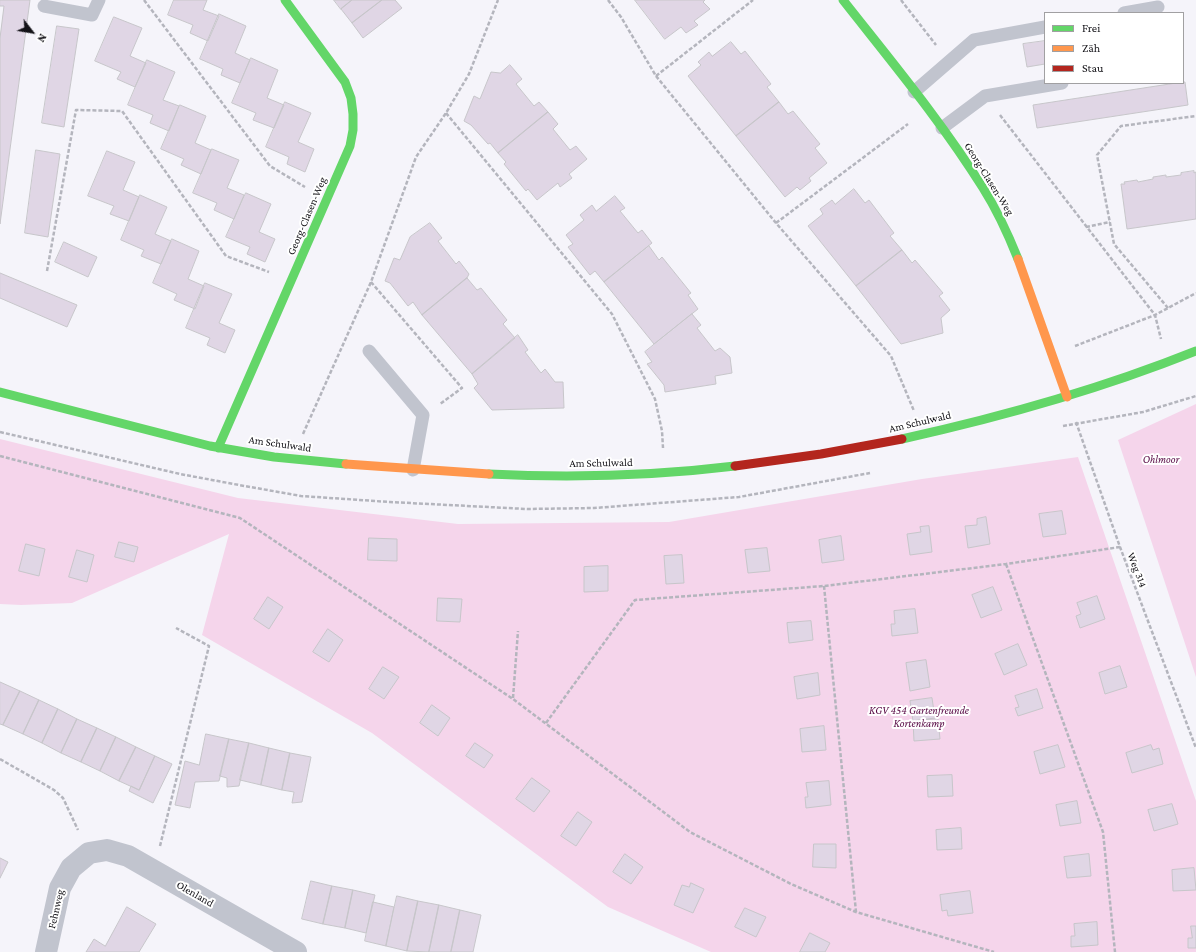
<!DOCTYPE html>
<html>
<head>
<meta charset="utf-8">
<style>
	body { margin:0 }
	#map { position:relative; width:1196px; height:952px; overflow:hidden; background:#f5f4fa; font-family:"Crimson Pro",serif }
	canvas { display:block }
	.legend { position:absolute; left:1044px; top:12px; width:140px; height:72px; box-sizing:border-box; background:#fff; border:1px solid #a1a0a2; margin:0; padding:5px 7px; list-style:none; font-size:12px; color:#131217 }
	.legend li { display:flex; align-items:center; gap:8px; height:20px }
	.legend b { width:20px; border:1px solid #a1a0a2 }
	.north { position:absolute; left:12px; top:12px; width:40px; height:40px; -webkit-text-stroke:3px #fff; paint-order:stroke; rotate:121deg; font-size:11px; font-weight:700; line-height:16px; text-align:center; color:#131217 }
	.north::after { content:''; display:block; margin:auto; width:14px; height:18px; background:#131217; clip-path:polygon(50% 0,100% 100%,50% 72%,0 100%) }
</style>
</head>
<body>
<div id="map">
<canvas width="1196" height="952"></canvas>
<ul class="legend">
<li><b style="height:5px;background:#63d668"></b>Frei</li>
<li><b style="height:5px;background:#ff974d"></b>Zäh</li>
<li><b style="height:5px;background:#b3261e"></b>Stau</li>
</ul>
<div class="north">N</div>
</div>
<script>
const c = document.querySelector('canvas').getContext('2d');
c.lineJoin = 'round';
function paint(path, color) {
  c.fillStyle = color;
  c.fill(path, 'evenodd');
}
function strokePath(path, color, width, dash) {
  c.strokeStyle = color;
  c.lineWidth = width;
  c.lineCap = dash ? 'butt' : 'round';
  c.setLineDash(dash || []);
  c.stroke(path);
}
function label(font, color, halo, rows, align = 'center') {
  c.font = font + ' "Crimson Pro",serif';
  c.lineWidth = 4;
  c.setLineDash([]);
  c.textBaseline = 'middle';
  c.strokeStyle = halo;
  c.fillStyle = color;
  for (const [text, x, y, turn = 0] of rows) {
    c.save();
    c.translate(x, y);
    c.rotate((+turn || 0) * Math.PI / 180);
    c.textAlign = isNaN(turn) ? turn : align;
    if (halo) c.strokeText(text, 0, 0);
    c.fillText(text, 0, 0);
    c.restore();
  }
}
paint(new Path2D(`
	M1196,404V677L1118,440Z
	M0,439L238,498L458,524L669,522L922,479L1078,457L1196,801V952H711L608,907L372,733L202,635L229,534L72,603L21,605L0,604Z`), '#f5d5eb');
const building = new Path2D(`
	M0,0H30L0,224V38L4,6H0Z
	M174,0H207L203,10L219,16L208,41L190,33L193,25L168,15Z
	M334,0H352L341,9Z
	M352,0H382L352,23L341,9Z
	M382,0H395L402,8L363,38L352,23Z
	M635,0H705L703,2L710,9L694,21L698,25L686,33L681,27L665,39Z
	M219,14L246,26L235,53L250,60L240,83L221,75L223,69L200,59Z
	M114,17L142,28L130,56L146,63L135,87L117,79L121,72L95,61Z
	M57,26L79,29L64,127L42,123Z
	M1045,41V64L1027,67L1023,44Z
	M731,42L741,54L745,51L771,84L767,87L779,102L736,136L688,76L701,65L698,62L709,52L712,56Z
	M251,58L278,70L267,98L284,105L274,128L253,120L256,113L232,103Z
	M147,60L175,72L163,100L179,106L169,131L150,123L153,115L128,105Z
	M510,65L522,79L516,84L534,106L539,102L548,112L498,153L490,143L488,144L471,125L464,121L474,96L480,99L491,72L500,73Z
	M1183,82H1185L1188,105L1037,128L1033,105L1176,83H1183Z
	M285,102L311,113L298,142L314,149L305,172L287,164L289,157L266,147Z
	M779,102L788,114L793,111L820,144L815,148L827,163L809,178L811,181L800,190L797,187L785,197L736,136Z
	M180,105L206,116L195,143L211,150L201,174L181,165L184,159L161,149Z
	M548,112L558,124L553,129L570,150L576,146L587,159L569,174L572,178L560,187L558,183L537,200L528,189L526,191L504,164L506,162L498,153Z
	M212,149L239,160L227,188L244,195L234,219L214,210L217,203L193,193Z
	M36,150L60,154L48,237L25,233Z
	M107,151L135,162L123,190L139,197L129,221L110,214L114,206L88,196Z
	M1194,171V173L1196,172V219L1127,229L1121,184H1125L1124,182L1137,180L1138,182L1153,179V177L1166,175V177L1181,175V173Z
	M854,189L865,203L869,200L894,233L890,236L902,250L856,286L808,226L823,214L820,209L832,200L835,204Z
	M246,193L271,204L259,232L275,239L265,262L247,254L250,247L226,237Z
	M140,195L167,207L155,234L171,241L161,264L141,256L144,250L121,240Z
	M615,196L625,208L620,211L638,233L642,230L652,243L604,282L595,271L590,275L568,247L573,244L566,235L584,220L580,215L592,205L596,211Z
	M430,223L442,238L438,241L456,264L459,261L469,274L467,278L422,315L413,302L408,306L390,283L385,281L394,258L400,260L410,237Z
	M172,239L199,251L188,279L204,286L195,309L174,300L177,294L153,283Z
	M64,242L97,257L88,277L55,262Z
	M649,246L659,260L662,257L691,293L688,295L698,309L654,344L604,282Z
	M902,250L912,263L915,260L943,293L939,296L950,310L941,318L943,333L901,344L856,286Z
	M0,273L77,305L67,327L0,298Z
	M467,278L477,290L481,288L507,320L503,324L515,338L472,374L422,315Z
	M205,283L232,294L219,323L235,330L225,353L207,345L210,338L186,328Z
	M692,314L701,325L697,328L715,351L720,348L730,357L732,373L715,376L716,384L665,392L664,385L647,364L652,362L645,352Z
	M518,335L528,350L525,352L541,373L545,369L555,382H563L564,408L492,410L474,388L478,384L472,374Z
	M1062,511L1066,534L1043,537L1039,514Z
	M986,517L990,544L968,548L965,526L977,525V519Z
	M929,526L932,552L910,555L907,534L921,532L920,527Z
	M841,536L844,560L822,563L819,540Z
	M369,538L397,539V561L368,560Z
	M119,542L138,547L134,562L115,557Z
	M26,544L45,549L39,576L19,571Z
	M767,548L770,571L748,573L745,550Z
	M77,550L94,555L87,582L69,577Z
	M682,555L684,583L666,584L664,556Z
	M608,566V591L584,592V567Z
	M993,587L1002,610L981,618L972,595Z
	M1097,596L1105,619L1080,628L1076,616L1081,614L1077,603Z
	M268,597L283,607L269,629L254,619Z
	M438,598L462,599L460,622L437,621Z
	M915,609L918,633L892,636L891,624H895L894,611Z
	M811,621L813,640L789,643L787,623Z
	M328,629L343,640L329,662L313,652Z
	M1018,644L1027,665L1004,675L995,654Z
	M926,660L930,687L910,691L906,663Z
	M1120,666L1127,687L1105,694L1099,673Z
	M383,667L399,677L384,699L369,689Z
	M818,673L820,695L797,699L794,677Z
	M0,682L20,691L3,725L0,724Z
	M1037,689L1043,708L1018,716L1015,708L1019,707L1015,696Z
	M20,691L39,700L23,734L3,725Z
	M932,698L935,718L913,721L910,701Z
	M39,700L58,709L42,743L23,734Z
	M432,705L450,718L438,736L420,723Z
	M58,709L77,719L61,753L42,743Z
	M77,719L97,728L81,762L61,753Z
	M938,719L940,739L914,741L913,721Z
	M824,726L826,750L802,752L800,729Z
	M97,728L116,737L100,771L81,762Z
	M206,734L229,739L219,781L195,782L190,808L175,805L185,761L199,765Z
	M116,737L136,747L119,781L100,771Z
	M229,739L249,743L239,786L227,787V778L220,776Z
	M249,743L269,748L261,785L240,780Z
	M475,743L493,755L484,768L466,756Z
	M1058,745L1065,767L1040,774L1034,752Z
	M1151,745L1153,750L1159,748L1163,764L1132,773L1126,753Z
	M136,747L155,756L139,790L119,781Z
	M269,748L290,753L282,790L261,785Z
	M290,753L311,757L302,802L292,803L294,792L282,790Z
	M155,756L172,764L153,803L129,791L131,786L139,790Z
	M952,775L953,796L928,797L927,776Z
	M532,778L550,791L534,812L516,799Z
	M829,781L831,805L806,808L805,797H808L806,783Z
	M1077,801L1081,823L1060,826L1056,805Z
	M1172,804L1178,824L1154,831L1148,810Z
	M578,812L592,822L576,846L561,836Z
	M961,828L962,849L937,850L936,830Z
	M814,844H836V868L813,867Z
	M625,854L643,867L631,884L613,872Z
	M1089,854L1091,876L1067,878L1064,857Z
	M0,858L8,862L0,878Z
	M1194,868L1196,890L1173,891L1172,870Z
	M311,881L332,886L323,924L302,919Z
	M691,883L704,889L693,913L674,905L682,885L689,887Z
	M332,886L353,890L345,928L323,924Z
	M353,890L375,895L366,933L345,928Z
	M970,891L973,913L948,916L947,910L942,911L940,895Z
	M397,896L418,901L407,951L386,946Z
	M418,901L439,905L429,952L407,951Z
	M373,902L394,907L386,946L365,941Z
	M439,905L460,910L451,952H429Z
	M127,907L156,924L139,952H86L94,939L105,946Z
	M745,908L766,917L756,937L735,927Z
	M460,910L481,915L473,952H451Z
	M1097,922L1098,945L1071,947V936H1075L1074,924Z
	M1191,926H1196V948H1188V938H1192Z
	M810,933L830,943L825,952H800Z`);
paint(building, '#e0d6e5');
strokePath(building, '#c7c6ca', 1);
strokePath(new Path2D(`
	M144,0L270,166L305,187
	M608,0L621,17L656,76L776,223L891,356L914,411
	M901,0L936,45
	M656,76L753,0
	M446,113L612,314L655,399L662,431L663,448
	M1000,115L1155,315L1161,339
	M776,223L908,124
	M1086,227L1110,222
	M47,271L76,110L122,111L226,256L269,272
	M371,282L462,388L440,404
	M1168,308L1114,244L1097,155L1121,126L1196,116
	M1075,346L1155,315L1196,293
	M1076,422L1120,547L1196,748
	M1063,426L1143,412L1196,396
	M0,432L180,474L239,485L301,496L390,502L527,509L594,508L739,497L870,473
	M303,434L371,282L416,157L446,113L469,74L498,0
	M0,456L240,518L513,699L690,832L791,884L856,912L994,952
	M1006,564L1103,832L1115,952
	M824,586L856,912
	M513,698L518,631
	M546,723L635,600L824,586L1006,564L1120,547
	M0,759L54,790L63,798L78,830
	M160,846L209,646L176,628`), '#b4b5bd', 2.5, [4, 2]);
strokePath(new Path2D(`
	M44,6L92,15L99,0
	M1124,13L1158,7
	M914,92L974,40L1045,27
	M942,128L985,96L1062,83
	M369,351L423,415L413,470`), '#c1c4ce', 13);
strokePath(new Path2D(`
	M46,952L60,888L71,868L89,853L107,850L128,856L296,952`), '#c1c4ce', 22);
strokePath(new Path2D(`
	M843,0C891,61 942,122 983,188C997,210 1008,234 1018,259
	M0,392L210,446L274,457L346,464
	M902,439C1002,417 1101,389 1196,351
	M218,448L350,146L353,130V114L351,98L345,82L285,0
	M489,474C571,478 653,476 735,466`), '#63d668', 9);
strokePath(new Path2D(`
	M1018,259L1067,397
	M346,464L489,474`), '#ff974d', 9);
strokePath(new Path2D(`
	M735,466L821,454L902,439`), '#b3261e', 9);
label('11px', '#131217', '#fff', [
	["Georg-Clasen-Weg",989,179,58],
	["Georg-Clasen-Weg",307,216,-67],
	["Am Schulwald",920,422,-13],
	["Am Schulwald",280,444,8],
	["Am Schulwald",601,463,-1],
	["Weg 314",1137,570,69],
	["Olenland",195,894,30],
	["Fehnweg",56,909,-77]
]);
label('italic 11px', '#580a45', '#fff', [
	["Ohlmoor",1161,460],
	["KGV 454 Gartenfreunde",919,711],
	["Kortenkamp",919,724]
]);
</script>
</body>
</html>
